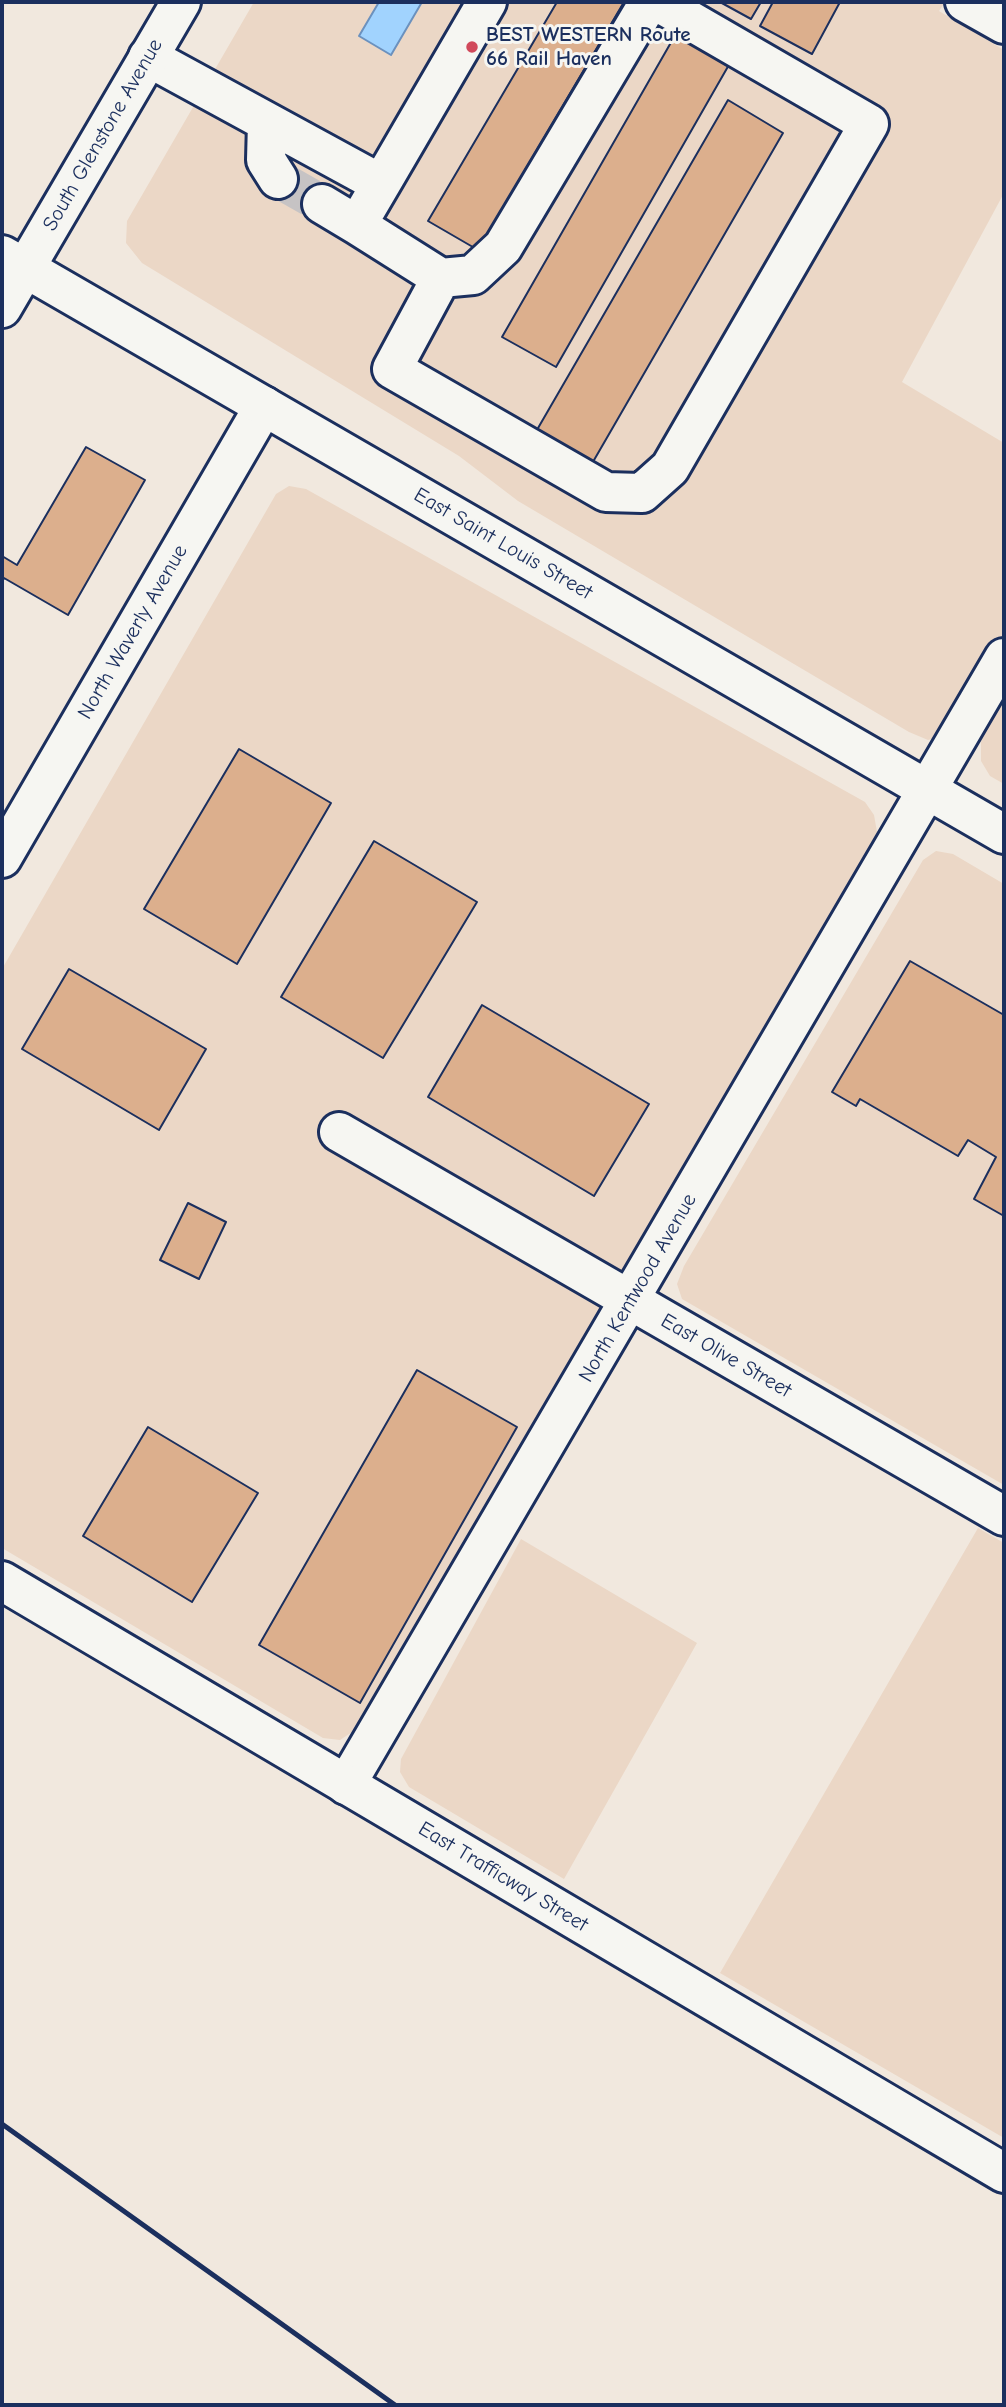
<!DOCTYPE html>
<html>
<head>
<meta charset="utf-8">
<style>
	body { margin:0 }
	#map { position:relative; width:1006px; height:2407px; overflow:hidden; background:#f1e8de; font-family:"Comic Neue",sans-serif }
	canvas { display:block }
	.frame { position:absolute; inset:0; border:4px solid #1b2f5e; pointer-events:none }
</style>
</head>
<body>
<div id="map">
<canvas width="1006" height="2407"></canvas>
<div class="frame"></div>
</div>
<script>
const c = document.querySelector('canvas').getContext('2d');
c.lineJoin = 'round';
function paint(path, color) {
  c.fillStyle = color;
  c.fill(path, 'evenodd');
}
function strokePath(path, color, width, dash) {
  c.strokeStyle = color;
  c.lineWidth = width;
  c.lineCap = dash ? 'butt' : 'round';
  c.setLineDash(dash || []);
  c.stroke(path);
}
function label(font, color, halo, rows, align = 'center') {
  c.font = font + ' "Comic Neue",sans-serif';
  c.lineWidth = 6;
  c.setLineDash([]);
  c.textBaseline = 'middle';
  c.strokeStyle = halo;
  c.fillStyle = color;
  for (const [text, x, y, turn = 0] of rows) {
    c.save();
    c.translate(x, y);
    c.rotate((+turn || 0) * Math.PI / 180);
    c.textAlign = isNaN(turn) ? turn : align;
    if (halo) c.strokeText(text, 0, 0);
    c.fillText(text, 0, 0);
    c.restore();
  }
}
paint(new Path2D(`
	M254,2H945L939,11L1004,50V193L902,382L1004,443V632L945,735L928,740L909,732L518,501L459,456L142,263L126,243L127,221Z
	M289,486L306,489L865,802L874,815L877,832L870,848L355,1730L340,1740L323,1738L2,1548V969L276,494Z
	M1004,696V784L990,776L981,761V742L988,723Z
	M936,851L953,854L1004,884V1485L682,1299L677,1284L684,1266L923,860Z
	M978,1528L1004,1543V2138L720,1973Z
	M521,1539L697,1643L564,1879L409,1787L400,1772L401,1759Z`), '#ebd7c6');
const water = new Path2D(`
	M379,2H422L391,55L359,36Z`);
paint(water, '#a1d3fe');
strokePath(water, '#6b91be', 2);
const building = new Path2D(`
	M557,2H624L478,250L428,221Z
	M720,2H761L751,19Z
	M773,2H840L812,54L760,26Z
	M677,32L730,63L556,367L502,337Z
	M728,100L783,133L590,467L534,435Z
	M86,447L145,480L68,615L4,578L2,582V556L17,565Z
	M239,749L331,803L237,964L144,909Z
	M374,841L477,902L383,1058L281,997Z
	M910,961L1004,1015V1216L974,1199L996,1157L968,1140L958,1156L860,1099L856,1106L832,1092Z
	M69,969L206,1049L159,1130L22,1049Z
	M482,1005L649,1104L594,1196L428,1097Z
	M188,1203L226,1222L199,1279L160,1260Z
	M417,1370L517,1427L360,1703L259,1645Z
	M148,1427L258,1493L192,1602L83,1536Z`);
paint(building, '#dcaf8d');
strokePath(building, '#1b2f5e', 2);
strokePath(new Path2D(`
	M278,179L322,204`), '#c6c3c4', 38, [38, 19]);
const minor = new Path2D(`
	M965,2L1004,24
	M148,57L381,184L487,2
	M267,122L266,160L278,179
	M381,184L357,225L441,278L392,369L606,492L642,493L670,468L869,124L658,2
	M322,204L357,225
	M2,255L25,268
	M441,278L473,275L503,247L649,2
	M2,858L264,406
	M339,1132L1004,1516
	M346,1785L1004,658`);
const major = new Path2D(`
	M25,268L1004,834
	M2,308L181,2
	M2,1581L1004,2173`);
strokePath(minor, '#1b2f5e', 44);
strokePath(major, '#1b2f5e', 44);
strokePath(minor, '#f6f6f2', 38);
strokePath(major, '#f6f6f2', 38);
strokePath(new Path2D(`
	M2,2124L395,2405`), '#1b2f5e', 5);
for (const [x, y, r, color] of [
	[472,47,7,"#d1495b"]
]) {
  const dot = new Path2D();
  dot.arc(x, y, r, 0, 2 * Math.PI);
  c.fillStyle = color;
  c.fill(dot);
  strokePath(dot, '#f6f6f2', 2.5);
}
label('bold 21px', '#1b2f5e', '#f6f6f2', [
	["BEST WESTERN Route",486,35],
	["66 Rail Haven",486,59]
], 'left');
label('21px', '#1b2f5e', '#f6f6f2', [
	["South Glenstone Avenue",103,135,-60],
	["East Saint Louis Street",503,544,30],
	["North Waverly Avenue",133,632,-60],
	["North Kentwood Avenue",638,1288,-60],
	["East Olive Street",726,1356,30],
	["East Trafficway Street",503,1877,31]
]);
</script>
</body>
</html>
